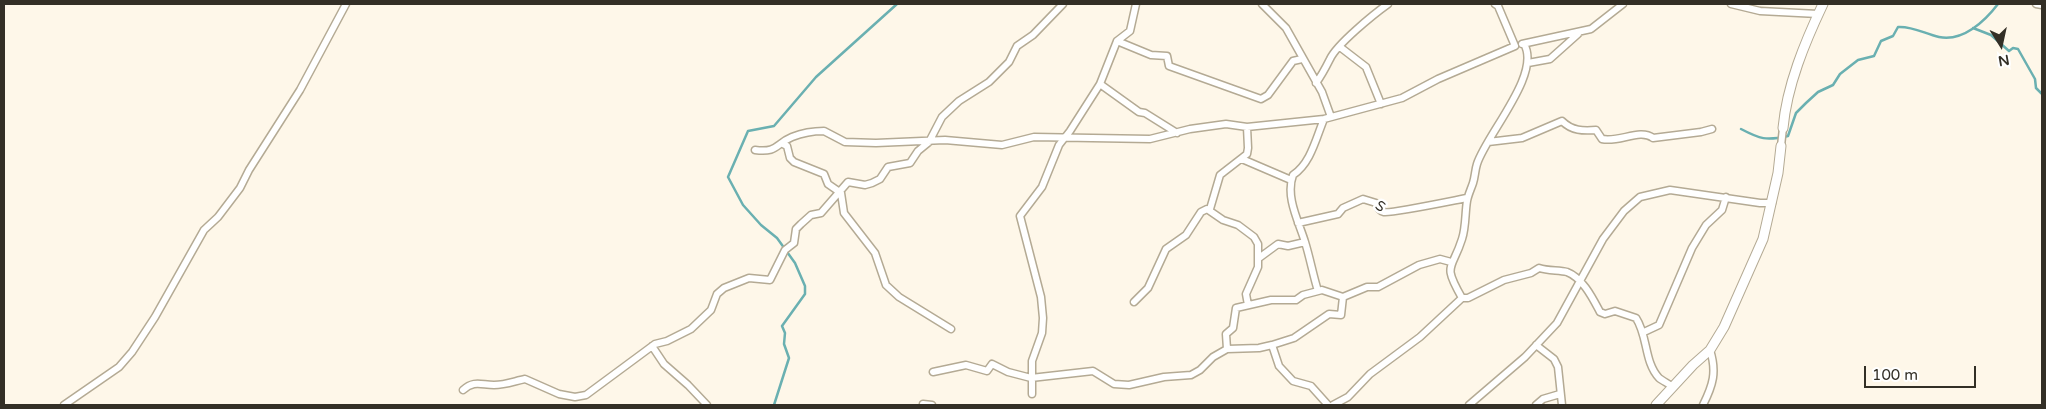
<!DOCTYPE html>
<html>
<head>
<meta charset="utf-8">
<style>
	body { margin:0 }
	#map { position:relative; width:2046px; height:409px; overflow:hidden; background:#fef7e9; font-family:"Varela Round",sans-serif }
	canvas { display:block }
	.frame { position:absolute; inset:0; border:5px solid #332f26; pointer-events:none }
	.north { position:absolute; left:1976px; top:20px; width:50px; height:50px; -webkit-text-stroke:4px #fff; paint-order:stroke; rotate:170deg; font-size:14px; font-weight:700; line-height:20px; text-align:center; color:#332f26 }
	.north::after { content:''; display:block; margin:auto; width:18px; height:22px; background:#332f26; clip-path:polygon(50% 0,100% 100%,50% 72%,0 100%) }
	.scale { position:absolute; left:1864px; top:366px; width:112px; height:22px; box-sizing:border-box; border:2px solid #332f26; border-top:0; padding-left:6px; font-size:15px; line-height:18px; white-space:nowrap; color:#332f26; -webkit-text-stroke:4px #fff; paint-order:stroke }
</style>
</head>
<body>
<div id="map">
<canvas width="2046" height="409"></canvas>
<div class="frame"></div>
<div class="north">N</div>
<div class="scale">100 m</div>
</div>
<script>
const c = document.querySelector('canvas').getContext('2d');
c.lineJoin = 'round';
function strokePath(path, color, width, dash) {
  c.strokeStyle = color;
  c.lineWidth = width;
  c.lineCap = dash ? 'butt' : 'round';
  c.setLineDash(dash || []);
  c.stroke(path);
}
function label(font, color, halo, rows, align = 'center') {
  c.font = font + ' "Varela Round",sans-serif';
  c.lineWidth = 5;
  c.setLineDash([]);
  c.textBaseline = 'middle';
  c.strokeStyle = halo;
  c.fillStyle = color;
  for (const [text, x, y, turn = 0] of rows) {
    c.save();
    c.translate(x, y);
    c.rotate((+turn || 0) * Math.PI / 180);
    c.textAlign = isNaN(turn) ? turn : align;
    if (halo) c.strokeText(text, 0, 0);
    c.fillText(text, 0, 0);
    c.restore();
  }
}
strokePath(new Path2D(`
	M1973,28L1991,35L2009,51L2013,48L2018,49L2035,79L2036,88L2042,94
	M1741,129C1760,139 1766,141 1788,136L1796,113L1806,103L1818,92L1833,85L1840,74L1858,60L1874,56L1881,41L1893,36L1898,27C1913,26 1925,34 1939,37C1963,42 1985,21 1998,4
	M774,405L789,358L784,344L785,333L782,326L805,294V286L795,263L777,238L761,225L743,205L728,177L748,131L774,126L816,77L897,4`), '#6ab0b1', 2.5);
const street = new Path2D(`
	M1262,4L1286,28L1322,92L1331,117
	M1731,4L1760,11L1818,14
	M2036,4L2042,5
	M1117,41L1151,55L1167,56L1169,66L1261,99L1268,95L1293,61L1302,59
	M1522,44L1591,29L1623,4
	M1340,47L1366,67L1381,104
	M1528,63L1550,59L1578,34
	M1316,83C1322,75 1326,67 1330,59C1337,44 1374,14 1388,4
	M1100,84L1139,112L1145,113L1177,133
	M1488,142L1522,138L1562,121C1572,131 1583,131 1596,130L1602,139C1619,143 1640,128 1653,138L1701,132L1712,129
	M783,144L787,146L790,158L794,162L824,174L828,184L841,193L844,213L875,253L886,285L899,297L951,329
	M1781,146L1783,128
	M755,150C778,153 775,144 792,137C802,133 813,131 824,131L845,142L876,143L945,140L1002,145L1034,137L1150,139L1190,129L1226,124L1247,127L1324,119L1402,98L1438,79L1515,46L1498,6L1495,4
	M1242,159L1291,180
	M1210,209L1220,175L1247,154L1248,148L1247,127
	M1298,223L1338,214L1343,208L1363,199L1376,203C1378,207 1379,211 1384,212C1389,214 1456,200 1467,198
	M1259,258L1278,244L1288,246L1305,242
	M1318,291C1313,275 1310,258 1305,242C1299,222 1285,197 1293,175C1311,163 1316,138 1324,119
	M1462,298C1442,263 1452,271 1462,239C1466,227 1465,213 1467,201C1468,195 1471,189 1473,183C1475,177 1475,170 1477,164C1486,135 1542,74 1524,44
	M1134,302L1148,288L1166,249L1186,235L1201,212L1207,209L1223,220L1238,225L1254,237L1258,244V267L1246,294L1248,305
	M1644,332L1659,325L1692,248L1706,225L1722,210L1726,197
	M1272,345L1279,366L1293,381L1311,386L1328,405
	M1536,345L1554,359L1558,367L1562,405
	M652,346L664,364L688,385L707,405
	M1227,349L1226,334L1233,328L1236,308L1271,300H1296L1303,295L1322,290L1343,297
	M933,372L966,365L987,371L992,364L1008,372L1031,378L1093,371L1114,384L1129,385L1164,377L1191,375L1200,370L1213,357L1227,349L1259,348L1272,345L1294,338L1329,314L1341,315L1343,297L1367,287H1378L1419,265L1440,259L1451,262
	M463,390C474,380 481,385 494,385C505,385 515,381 525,379L559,394L575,397L586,395L655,344L667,341L691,329L711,310L717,294L724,288L749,278L770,280L785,250L794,243L796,229L801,224L811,215L821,213L848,182L865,185L872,183L880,179L888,167L910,163L918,151L929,142L942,117L959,101L989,82L1009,62L1017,46L1033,35L1063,4
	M1032,394V361L1042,333L1043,318L1041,297L1020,216L1042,187L1059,145L1070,131L1100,84L1117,41L1130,31L1136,4
	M923,404L932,405
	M64,405L119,367L132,352L155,317L204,230L218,217L240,188L249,170L300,90L346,4
	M1333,405L1348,397L1370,374L1420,337L1462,298H1468L1504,280L1531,273L1539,268C1548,271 1559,270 1567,272C1583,278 1593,299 1600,312L1605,314L1615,311L1636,318C1648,336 1644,362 1659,378C1663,381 1669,384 1673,387
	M1469,405L1525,357L1557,323L1603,239L1624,211L1640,197L1670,190L1760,203H1772
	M1536,405L1543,399L1560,394
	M1703,405C1713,385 1717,372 1710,350`);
const secondary = new Path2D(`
	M1783,128C1787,85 1805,42 1823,4
	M1656,405L1693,365L1710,350L1724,327L1763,239L1778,173L1781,146`);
strokePath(street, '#b4aa94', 9);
strokePath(secondary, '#b4aa94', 11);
strokePath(street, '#fff', 6);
strokePath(secondary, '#fff', 9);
label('14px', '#332f26', '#fff', [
	["S",1380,207,35]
]);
</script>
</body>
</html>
